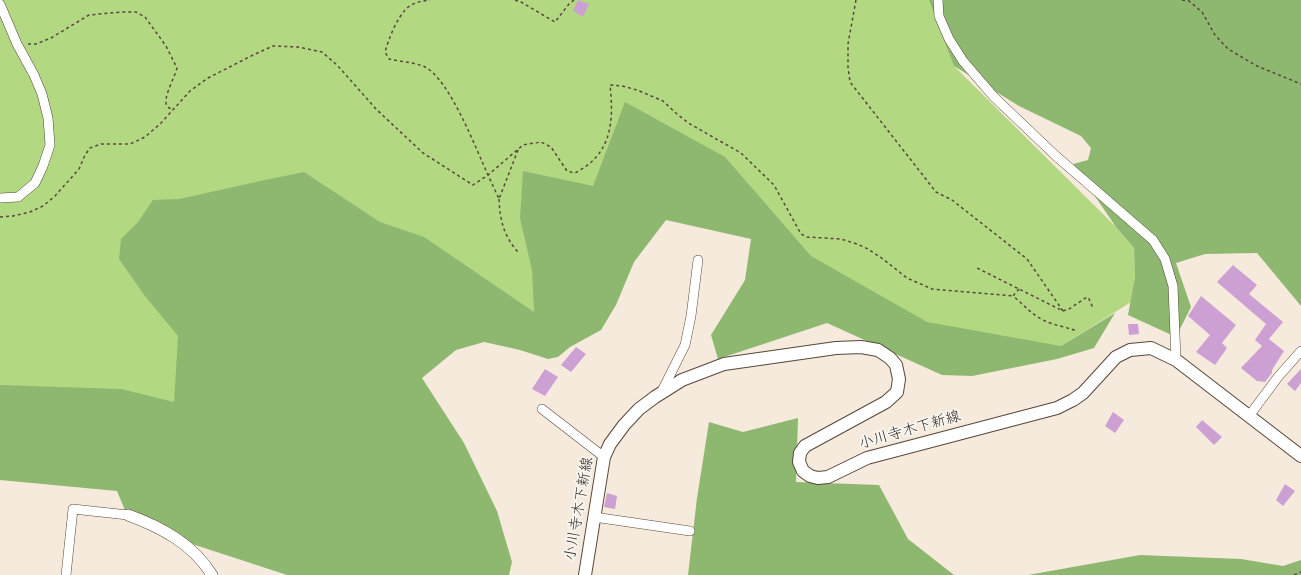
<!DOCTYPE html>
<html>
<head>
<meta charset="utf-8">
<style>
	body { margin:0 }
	canvas { display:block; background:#f5eadc }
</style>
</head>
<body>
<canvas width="1301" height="575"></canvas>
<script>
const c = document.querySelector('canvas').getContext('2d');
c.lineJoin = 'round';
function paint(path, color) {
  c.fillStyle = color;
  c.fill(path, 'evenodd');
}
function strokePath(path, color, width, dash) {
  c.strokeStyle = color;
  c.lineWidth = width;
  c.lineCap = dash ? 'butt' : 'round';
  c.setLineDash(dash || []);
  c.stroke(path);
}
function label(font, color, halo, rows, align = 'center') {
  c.font = font + ' "Architects Daughter","Klee One",sans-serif';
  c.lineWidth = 3.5;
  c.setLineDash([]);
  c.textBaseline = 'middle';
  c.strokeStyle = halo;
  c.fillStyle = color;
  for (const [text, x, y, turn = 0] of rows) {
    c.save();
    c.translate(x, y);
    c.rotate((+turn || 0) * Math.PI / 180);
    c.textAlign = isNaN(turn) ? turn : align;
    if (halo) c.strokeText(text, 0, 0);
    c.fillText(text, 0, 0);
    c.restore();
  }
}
paint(new Path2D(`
	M0,0H940L954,66L1116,227L1134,248L1135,277L1131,302L1061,346L898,327L632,131L547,332L206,349L161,432L0,410Z`), '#b3d882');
paint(new Path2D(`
	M929,0H1301V306L1257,253L1205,254L1176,263L1191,307L1176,337L1128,315L1135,277L1134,248L1116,227L1073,164L1088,160L1091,148L1081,136L1019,106L954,66Z
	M625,102L725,157L811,256L927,322L1061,346L1115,313L1094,348L1057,359L972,376L942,375L827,323L718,359L711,335L745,280L751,239L666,220L634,262L616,305L601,330L570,347L558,357L548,359L520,350L484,342L456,350L422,378L464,443L497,511L512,562L509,575H287L180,540L127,515L117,491L0,480V385L121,389L174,402L178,336L145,296L119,259L121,239L138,222L153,200L179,199L265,180L304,172L380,222L424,237L534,312L532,270L520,218L523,171L593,186Z
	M798,418L796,482L879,485L908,539L954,575H688L697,498L709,422L743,432Z
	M1140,555L1241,559L1283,566L1301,560V575H1028Z`), '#8eb870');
paint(new Path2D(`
	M578,0L589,4L583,17L573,11Z
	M1233,265L1257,285L1249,294L1283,322L1269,339L1284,351L1272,370V373L1265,382L1257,381L1241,368L1262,346L1255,340L1266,324L1217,282Z
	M1201,296L1236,325L1222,343L1227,348L1215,365L1196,352L1210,335L1188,316Z
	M1128,324H1138L1139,334L1129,335Z
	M576,347L586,354L571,372L561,365Z
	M545,369L558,377L545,396L532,389Z
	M1301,369V383L1295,391L1287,384Z
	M1113,412L1124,420L1115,433L1105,426Z
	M1202,420L1222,437L1214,445L1196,427Z
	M1285,484L1295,491L1283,506L1276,500Z
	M607,493L617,496L615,509L604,507Z`), '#cda0d4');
const minor = new Path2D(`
	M938,0L939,16L949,39L963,61L994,97L1056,156L1153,240L1165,259L1173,286L1176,360
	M0,4L17,44L34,75L42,94L48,118L50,145L43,166L35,183L18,197L0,198
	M661,393L685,345L691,316L698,260
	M542,409L604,457
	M1249,416L1278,377L1301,351
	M594,517L690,531
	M66,575L73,509L128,515`);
const tertiary = new Path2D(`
	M128,515C161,527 193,544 212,575`);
const secondary = new Path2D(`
	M585,575L604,457L610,444L624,425L639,409L655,397L682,380L724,364L836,348L861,347L878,350L890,358L896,365L899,379L897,392L886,402L805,446L800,453L799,462L803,471L810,476L818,478L828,477L867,458L1057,408L1073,400L1083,393L1116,357L1130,350L1151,348L1176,360L1301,456`);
strokePath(minor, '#57473a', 10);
strokePath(tertiary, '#57473a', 12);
strokePath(secondary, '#57473a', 14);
strokePath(new Path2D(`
	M515,0L521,2L555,22L569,4L574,0
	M856,0L848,44V67L850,82L936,192L952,200L1027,259L1063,311L975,267
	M1182,0L1189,1L1202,12L1215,35L1228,49L1257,66L1301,84
	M28,44H36L51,38L89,15L121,12H136L145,17L166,46L177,68C175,77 162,99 167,106C169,108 171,109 173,110
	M518,150L499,199L488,175L523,145L541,142L551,147L567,171L575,173C612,154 614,122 610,85L622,86L637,90L663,101L678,115L690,124L741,153L774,185L801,234L807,237L841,239L857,244L868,249L883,259L907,278L932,289L1013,296
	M499,199C500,221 504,237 519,253
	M0,217L13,216L30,212L43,206L55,196L79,169L85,155L90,148L101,144H130L145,137L161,123L190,91L208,78L253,55L273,46L298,47L322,52L337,65L376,109L423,153L473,185L488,175C476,149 450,80 425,67C414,62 401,62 389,59L385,52C389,38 396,20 406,9C412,3 421,1 430,0
	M1019,289L1013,296C1023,304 1031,314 1043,320C1053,325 1066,327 1077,331
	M1063,311L1069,309L1087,297L1089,299L1093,308
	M1294,575L1301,572`), '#57473a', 1.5, [3, 3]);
strokePath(minor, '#fff', 9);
strokePath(tertiary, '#fff', 11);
strokePath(secondary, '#fff', 12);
label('15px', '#3b2a1e', '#f6f6f2', [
	["小川寺木下新線",910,431,-16],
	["小川寺木下新線",580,509,-80]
]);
</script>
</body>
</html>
